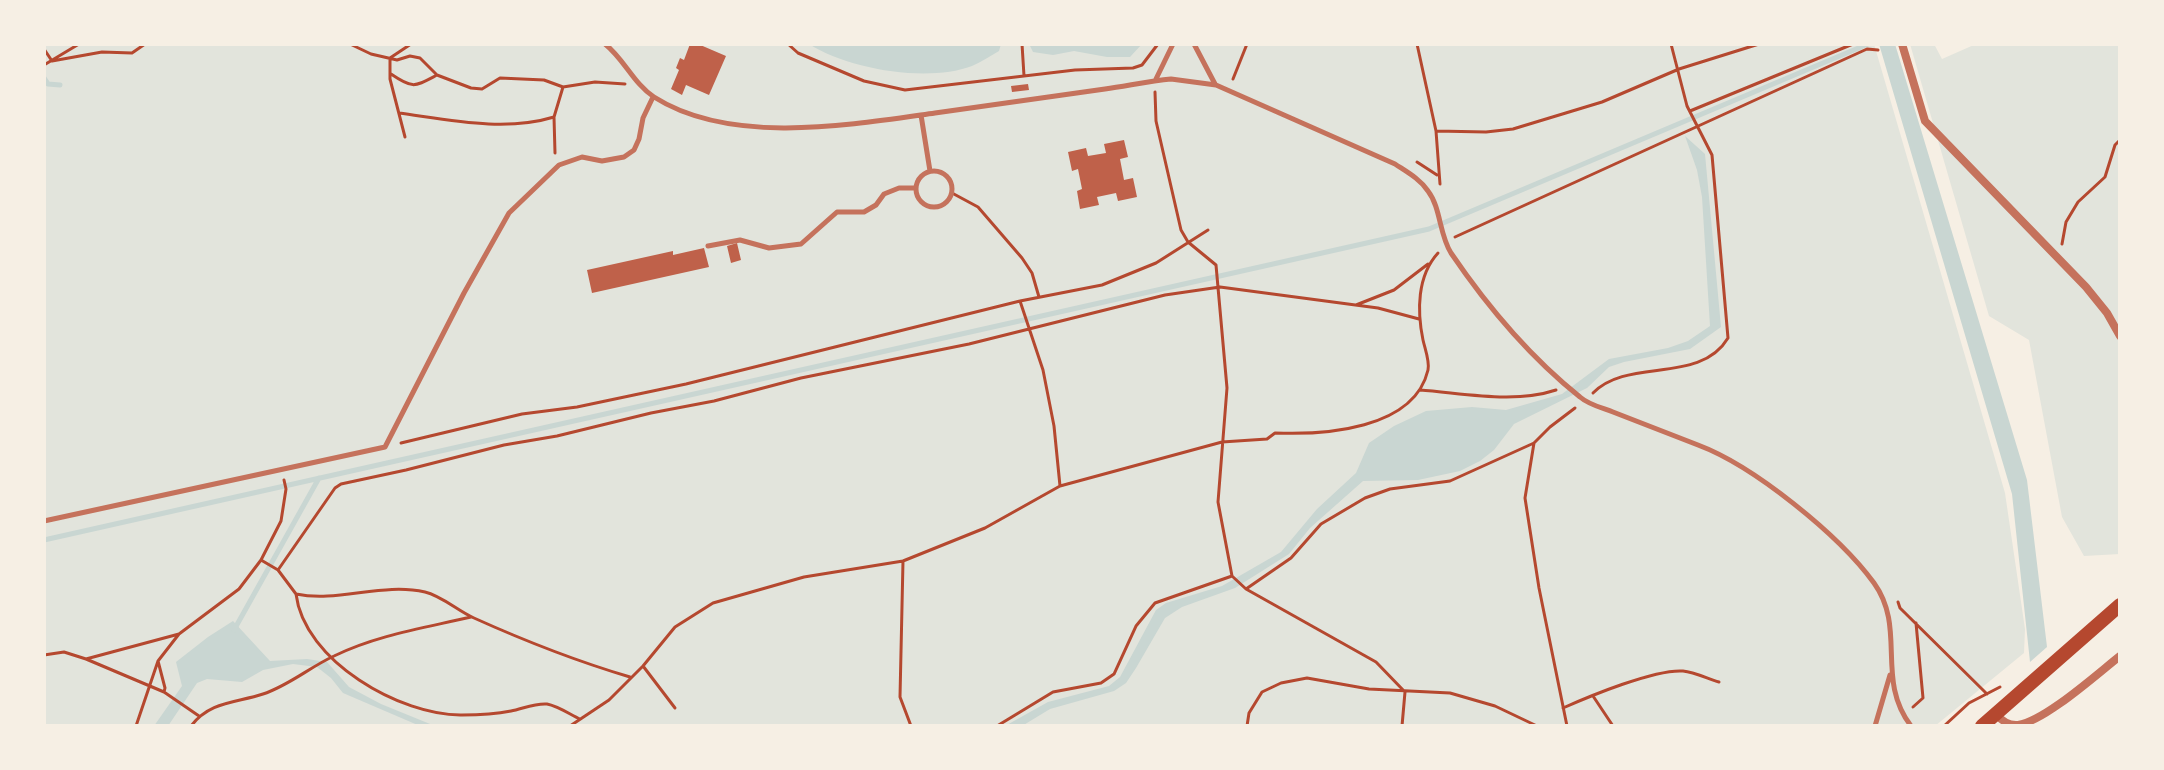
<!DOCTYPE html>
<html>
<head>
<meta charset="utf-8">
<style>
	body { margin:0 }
	#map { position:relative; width:2164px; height:770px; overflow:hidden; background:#f6efe4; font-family:"Open Sans",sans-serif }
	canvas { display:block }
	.frame { position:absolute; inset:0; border:46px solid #f6efe4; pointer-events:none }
</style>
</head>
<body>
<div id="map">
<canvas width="2164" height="770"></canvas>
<div class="frame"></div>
</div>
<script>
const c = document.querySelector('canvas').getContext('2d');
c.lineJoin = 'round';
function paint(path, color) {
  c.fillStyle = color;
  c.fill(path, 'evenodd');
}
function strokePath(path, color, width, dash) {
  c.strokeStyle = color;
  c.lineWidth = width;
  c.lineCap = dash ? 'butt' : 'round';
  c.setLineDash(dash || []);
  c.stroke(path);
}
paint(new Path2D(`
	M44,44H1874L2005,493L2025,629L2024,653L1935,726H44Z
	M1910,44H1934L1942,59L1976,44H2120V554L2084,556L2062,517L2029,340L1989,316Z`), '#e2e4dc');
paint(new Path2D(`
	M809,44H1001L999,51C990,56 981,62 972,66C927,83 848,69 809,44Z
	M1029,44H1142L1130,57H1107L1074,51L1053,55L1033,52Z
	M1879,44H1895L2027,480L2047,647L2030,662L2012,494Z
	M1685,136L1705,154L1721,327L1690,349L1624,362L1609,367L1587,388L1514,424L1494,450L1480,461L1460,471L1418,480L1363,481L1310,528L1289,554L1235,588L1182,607L1165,618L1136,668L1126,683L1114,691L1050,709L1022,726H1005L1048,702L1109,686L1120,677L1156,610L1166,603L1222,586L1281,552L1317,509L1356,473L1369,443L1394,426L1426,411L1472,407L1506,410L1562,394L1609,359L1668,348L1688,341L1710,326L1702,197L1697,170Z
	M233,621L270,661L307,659L327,662L349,687L381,704L435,726H420L343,693L331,678L317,667L293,664L263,670L242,682L207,679L197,683L168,726H154L182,686L176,662L208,637Z`), '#c9d6d2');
strokePath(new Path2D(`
	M44,78L48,84L60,85
	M44,540L1429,229L1868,44
	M234,630L319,478`), '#c9d6d2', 5);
paint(new Path2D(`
	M690,44H698L726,56L709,95L686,85L682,95L671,89L679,70L676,68L680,58L684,60Z
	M1028,84L1029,90L1012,92L1011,86Z
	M1124,140L1128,157L1120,159L1124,180L1133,178L1137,197L1118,201L1116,193L1097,197L1099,205L1080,209L1077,191L1082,189L1078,169L1072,171L1068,152L1086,148L1088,156L1106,153L1104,144Z
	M737,243L741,260L731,263L727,246Z
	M704,248L709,267L592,293L587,270L673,251V255Z`), '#bf614a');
strokePath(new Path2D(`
	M350,44L371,54L397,60L410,56L420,58L437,75L471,88L482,89L500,78L544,80L563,87L595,82L625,84
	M788,44L798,53L864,81L905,90L1075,70L1133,68L1142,65L1158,44
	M1022,44L1024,76
	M1417,44L1436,131L1440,184
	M44,49L52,61L102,52L132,53L145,44
	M44,65L79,44
	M391,74C413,89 414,87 437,75
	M1233,79L1247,44
	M1155,92L1156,121L1181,230L1188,242L1216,265L1227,388L1218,502L1232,576L1246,589L1376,662L1405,692L1402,726
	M1690,111L1853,44
	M399,113C450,120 505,132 554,117L563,87
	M554,117L555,153
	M1436,131L1486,132L1513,129L1602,102L1679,69L1759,44
	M405,137L390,79V58L411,44
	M1417,162L1437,175
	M952,193L978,207L1022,258L1032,273L1039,297
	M1455,237L1867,49L1878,50
	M2062,244L2066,222L2078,202L2105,177L2115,145L2120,140
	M1020,301L1043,370L1054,426L1060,486
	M1356,305L1394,290L1428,264
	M1420,390C1463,393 1514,404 1556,390
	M1593,393C1628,357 1700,385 1728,338L1712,155L1687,106L1671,44
	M401,443L522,414L577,407L686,384L1020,301L1102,285L1156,263L1208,230
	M1534,443L1525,498L1539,588L1567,726
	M261,560L278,570L296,594C338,603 382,582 425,592C442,596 458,611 474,618C525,641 576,661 630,677
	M903,561L900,697L911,726
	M278,570L335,488L341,484L406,470L504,445L557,436L651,413L714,401L801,378L969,344L1165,295L1220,287L1378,308L1419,319
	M1246,589L1291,558L1321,524L1365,498L1390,489L1450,481L1534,443L1550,427L1575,408
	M296,594C304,661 401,716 462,715C478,715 496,714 511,711C522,709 535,703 547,704C558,706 571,715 580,719
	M1898,602L1900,608L1987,694
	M44,655L64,652L86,659L164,692L199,716
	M86,659L179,634
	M158,661L165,688L164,692
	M643,666L675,708
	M1593,696L1613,726
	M1913,707L1923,698L1916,623
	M1563,708C1590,696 1655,669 1683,671C1695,672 1708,679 1719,682
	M136,726L158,661L179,634L239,589L261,560L281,521L286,489L284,480
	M191,726C210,701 236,703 263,694C288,686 310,667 334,656C377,635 424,628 471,617
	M570,726L609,700L643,666L675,627L713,603L804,577L903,561L985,528L1060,486L1222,442L1267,439L1275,433C1323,435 1414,430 1428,370C1430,362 1425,349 1423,340C1417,311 1417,276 1438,253
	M997,726L1053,692L1101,683L1114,674L1136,626L1155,603L1232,576
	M1247,726L1249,713L1262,692L1281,683L1307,678L1369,689L1450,693L1495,706L1537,726
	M1944,726L1969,703L2000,687`), '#b5482f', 3);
strokePath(new Path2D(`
	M605,44C624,59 634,84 654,97C731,146 851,125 935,113C992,105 1048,97 1105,89C1127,86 1149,81 1171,79L1216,85L1395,164C1407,172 1420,179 1428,191C1441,208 1439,234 1451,253C1487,306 1530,357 1580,397C1589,405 1603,408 1613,412C1642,423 1670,434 1698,445C1754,466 1839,535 1874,583C1907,629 1875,679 1911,726
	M1194,44L1215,84
	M1155,81L1173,44
	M921,115L930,171
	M916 189a18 18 0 1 1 36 0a18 18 0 1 1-36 0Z
	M708,246L740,240L769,248L801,244L837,212H864L876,205L884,194L899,188H915
	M44,521L385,447L464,293L509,213L559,165L582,157L602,161L624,157L634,150L639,139L643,118L653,97
	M1875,726L1890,675`), '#c5725c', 5);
strokePath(new Path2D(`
	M1902,44L1925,121L2086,287L2107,313L2120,336
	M1996,714C2001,720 2008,726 2018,725C2045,721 2097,674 2120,656`), '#c5725c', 8);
strokePath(new Path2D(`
	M1982,726L2120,605`), '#b5482f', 14);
</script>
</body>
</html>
